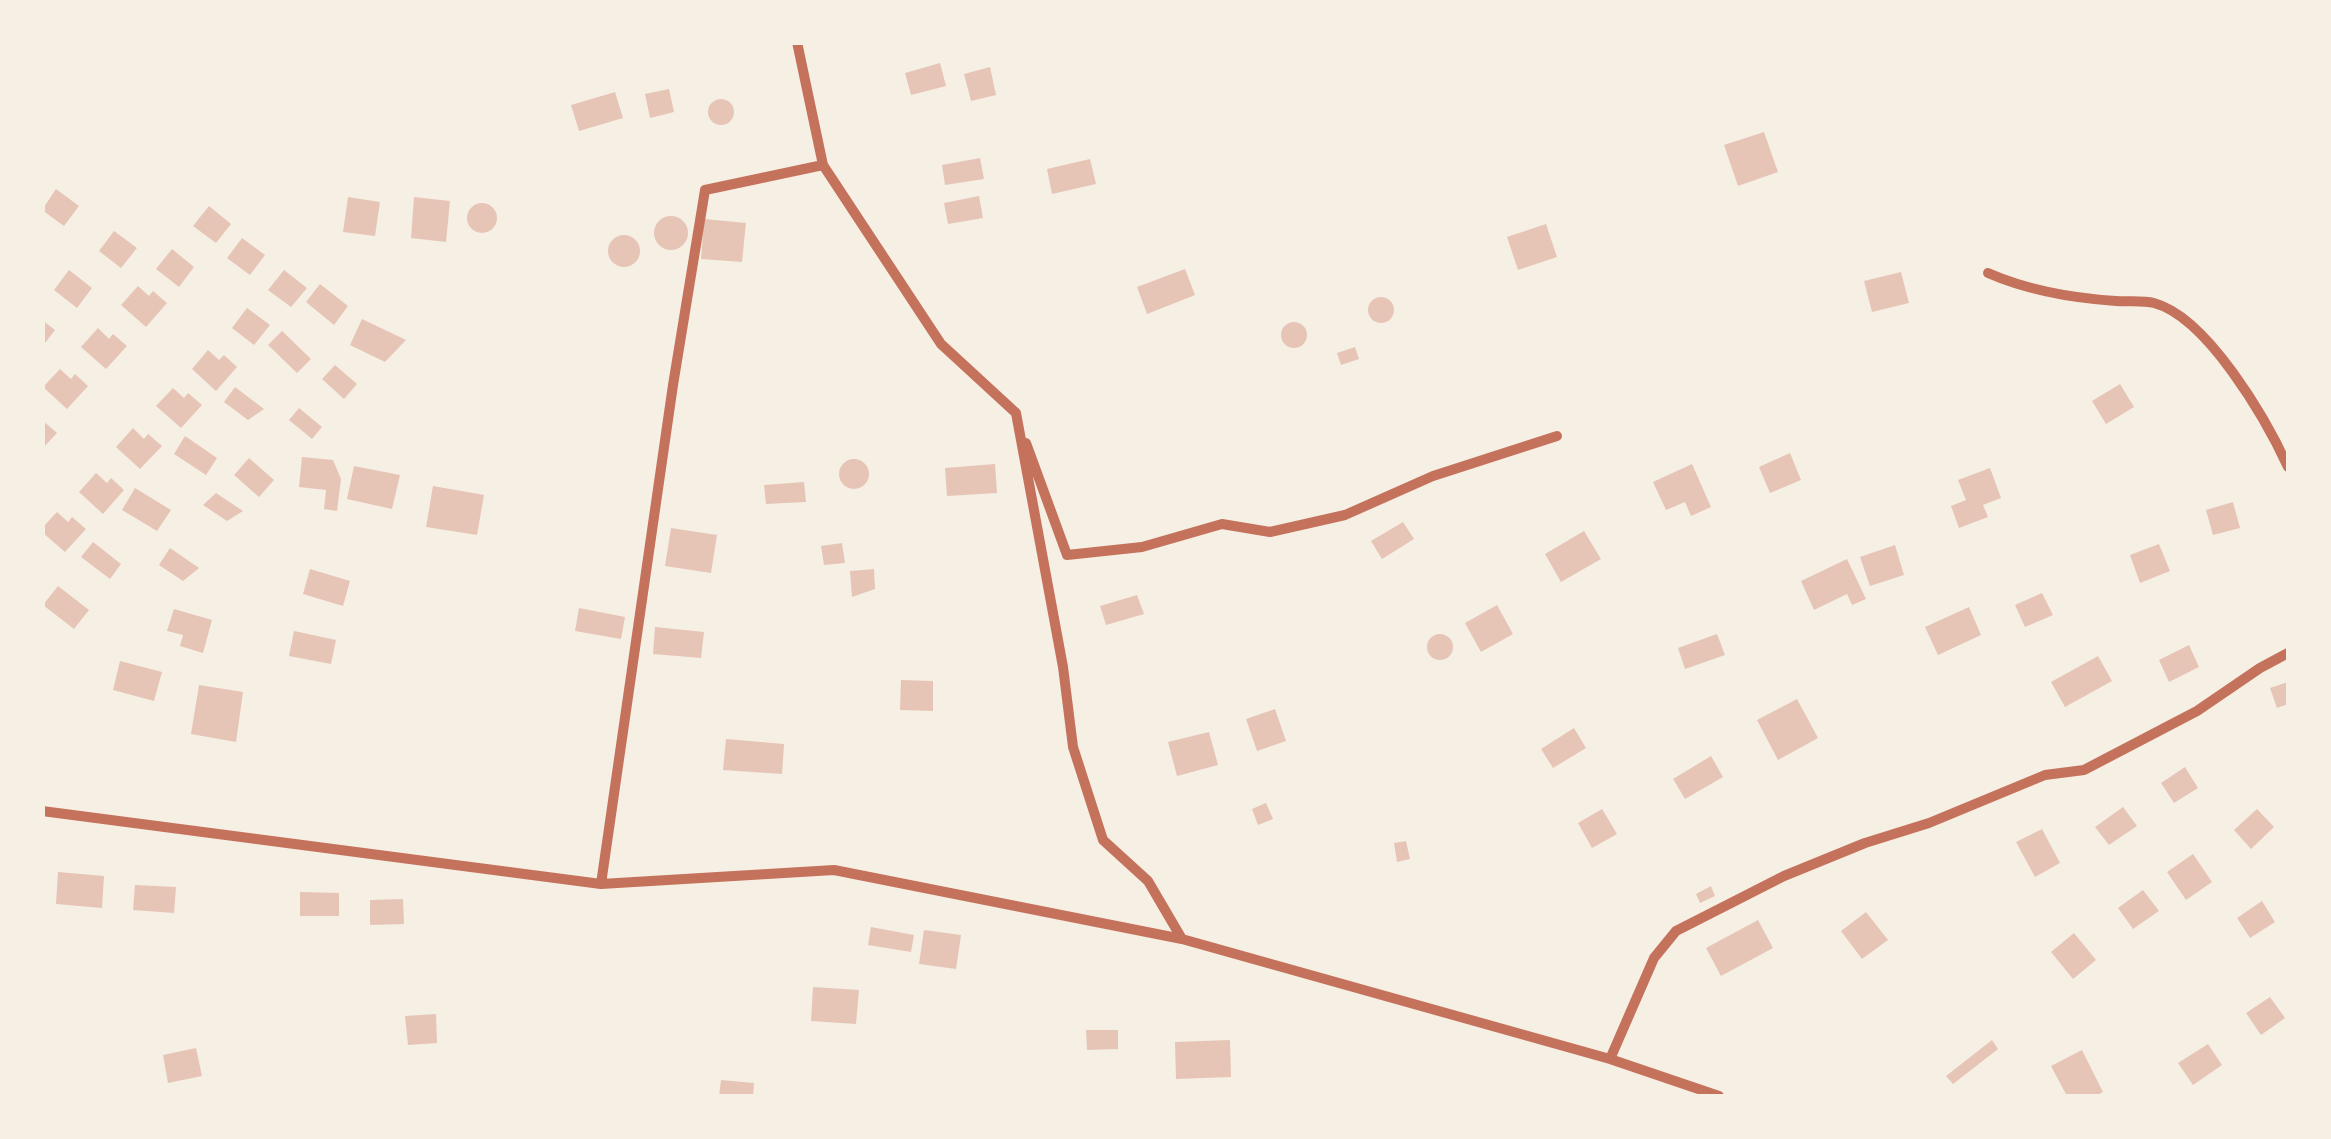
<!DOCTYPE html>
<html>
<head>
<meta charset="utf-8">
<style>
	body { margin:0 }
	#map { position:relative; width:2331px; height:1139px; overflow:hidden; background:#f6efe4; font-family:"Roboto Condensed",sans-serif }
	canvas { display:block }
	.frame { position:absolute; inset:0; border:45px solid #f6efe4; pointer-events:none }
</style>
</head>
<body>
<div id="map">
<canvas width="2331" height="1139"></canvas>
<div class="frame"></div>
</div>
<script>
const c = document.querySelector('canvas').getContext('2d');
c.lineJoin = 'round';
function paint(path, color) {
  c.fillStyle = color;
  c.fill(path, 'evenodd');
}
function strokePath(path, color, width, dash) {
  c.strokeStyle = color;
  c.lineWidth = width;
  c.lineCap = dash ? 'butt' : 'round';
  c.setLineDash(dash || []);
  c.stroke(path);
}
paint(new Path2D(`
	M940,63L946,86L911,95L905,73Z
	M990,67L996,95L971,101L964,74Z
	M669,89L674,112L650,118L645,94Z
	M615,92L623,118L579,131L571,105Z
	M708 112a13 13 0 1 1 26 0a13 13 0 1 1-26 0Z
	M1764,132L1778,172L1738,186L1724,145Z
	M980,158L984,179L945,185L942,165Z
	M1090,159L1096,184L1052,194L1047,169Z
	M56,189L79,206L64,226L42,210Z
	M979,196L983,218L948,224L944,203Z
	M348,197L380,202L375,236L343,232Z
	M414,197L450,201L446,242L411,238Z
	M467 218a15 15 0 1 1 30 0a15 15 0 1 1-30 0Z
	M209,206L231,224L216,243L193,226Z
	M654 233a17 17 0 1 1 34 0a17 17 0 1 1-34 0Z
	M704,219L746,223L742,262L701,259Z
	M1546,224L1557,257L1518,270L1507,237Z
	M114,231L137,248L121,268L99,251Z
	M608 251a16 16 0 1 1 32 0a16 16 0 1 1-32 0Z
	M242,238L265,255L250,275L227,258Z
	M172,249L194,267L179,287L156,269Z
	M1185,269L1195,295L1147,314L1137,287Z
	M69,270L92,288L77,308L54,290Z
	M284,270L307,288L291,307L268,290Z
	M1901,272L1909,303L1872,312L1864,281Z
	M320,284L348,306L334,325L306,302Z
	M138,286L149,296L153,291L167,303L146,327L121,305Z
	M1368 310a13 13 0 1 1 26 0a13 13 0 1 1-26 0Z
	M247,308L270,325L254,345L232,328Z
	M362,319L406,340L385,362L350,345Z
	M42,320L55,330L42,347Z
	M1281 335a13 13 0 1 1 26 0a13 13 0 1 1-26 0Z
	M98,328L109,339L113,334L127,346L106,369L81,347Z
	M282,331L311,359L297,373L268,345Z
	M1355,347L1359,359L1341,365L1337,353Z
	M208,350L219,360L224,355L237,367L216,391L192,369Z
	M335,365L357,384L344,399L322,379Z
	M60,369L71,379L75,374L88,386L67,409L43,387Z
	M2120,384L2134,407L2106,424L2092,401Z
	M235,387L264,409L248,420L224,402Z
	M173,388L184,398L188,393L202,405L181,428L156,406Z
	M299,408L322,427L312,439L289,420Z
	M42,420L57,433L42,449Z
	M133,428L144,439L148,434L162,446L140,469L116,447Z
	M185,436L217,458L206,475L174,454Z
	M1790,453L1801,480L1770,493L1759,467Z
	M302,457L333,460L341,479L337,511L324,509L326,490L299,487Z
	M249,458L274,480L259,497L234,475Z
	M839 474a15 15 0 1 1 30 0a15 15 0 1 1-30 0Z
	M995,464L997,493L947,496L945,468Z
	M1692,464L1711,507L1691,516L1685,502L1666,510L1653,482Z
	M354,466L400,475L392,509L347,499Z
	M1990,468L2001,498L1983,505L1988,517L1959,528L1951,506L1966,500L1958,480Z
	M96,473L107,483L111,478L124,490L103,514L79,492Z
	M804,482L806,502L766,504L764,485Z
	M433,486L484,495L477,535L426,527Z
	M135,488L171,510L157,531L122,510Z
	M216,493L243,511L227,521L203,505Z
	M2233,502L2240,528L2213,535L2206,510Z
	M57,512L68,522L72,517L86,529L65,552L42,532V528Z
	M1403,522L1414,539L1382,559L1371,541Z
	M671,528L717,535L711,573L665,566Z
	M1584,531L1601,559L1561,582L1545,554Z
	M93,542L121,564L110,579L81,557Z
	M842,543L845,563L824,565L821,546Z
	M2159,544L2170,571L2140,583L2130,555Z
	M1895,545L1904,575L1870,586L1860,557Z
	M170,548L199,568L183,581L159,565Z
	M1847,559L1866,599L1852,605L1847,594L1814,610L1801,581Z
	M310,569L350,581L343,606L303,594Z
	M874,569L875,589L852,597L850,571Z
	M58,586L89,610L74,629L43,605Z
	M2042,593L2053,615L2025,627L2015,605Z
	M1137,595L1144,614L1106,625L1100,606Z
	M1497,605L1513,634L1481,652L1465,623Z
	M1969,607L1981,635L1938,655L1925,627Z
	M579,608L625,617L621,639L575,631Z
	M174,609L212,620L203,653L180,646L183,635L167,631Z
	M655,627L704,632L701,658L653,654Z
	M294,631L336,640L331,664L289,656Z
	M1717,634L1725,655L1685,669L1678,648Z
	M1427 647a13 13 0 1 1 26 0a13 13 0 1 1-26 0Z
	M2189,645L2199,667L2169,682L2159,660Z
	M2098,656L2112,681L2065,707L2051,682Z
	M120,661L162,672L154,701L113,690Z
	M901,680L933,681V711L900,710Z
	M2288,682V704L2277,708L2270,688Z
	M199,685L243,692L236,742L191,734Z
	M1797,699L1818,738L1778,760L1757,720Z
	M1275,709L1286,741L1257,751L1246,719Z
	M1574,728L1586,748L1553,768L1541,749Z
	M1209,732L1218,765L1177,776L1168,742Z
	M726,739L784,744L782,774L723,770Z
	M1711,756L1723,777L1685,799L1673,779Z
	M2185,767L2198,788L2174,803L2161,783Z
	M1266,803L1273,819L1258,825L1252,809Z
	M2123,807L2137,826L2109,845L2095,827Z
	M1602,809L1617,834L1592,848L1578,823Z
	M2257,809L2274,827L2251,849L2234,830Z
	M2042,829L2060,863L2035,877L2016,842Z
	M1406,841L1410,859L1397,862L1394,843Z
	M2193,854L2212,882L2186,900L2167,872Z
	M58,872L104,876L102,908L56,904Z
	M135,885L176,887L174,913L133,910Z
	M1711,886L1715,896L1700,903L1696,894Z
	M2143,890L2159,911L2133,929L2118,908Z
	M300,892L339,893V916H300Z
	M403,899L404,924L370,925V900Z
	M2262,901L2275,922L2250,938L2237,918Z
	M1866,912L1888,940L1862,959L1841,931Z
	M1758,920L1773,948L1721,976L1706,948Z
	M871,927L914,935L911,952L868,945Z
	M924,930L961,935L956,969L919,964Z
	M2074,933L2096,960L2073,979L2051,952Z
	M813,987L859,990L856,1024L811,1021Z
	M2270,997L2285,1018L2261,1035L2246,1013Z
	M436,1014L437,1043L408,1045L405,1016Z
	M1086,1030H1118V1049L1087,1050Z
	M1230,1040L1231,1077L1176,1079L1175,1042Z
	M1992,1040L1998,1049L1953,1084L1946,1076Z
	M2208,1044L2222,1065L2193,1085L2178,1063Z
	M196,1048L202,1076L168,1083L163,1055Z
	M2082,1050L2103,1092L2095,1096H2067L2051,1066Z
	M721,1080L754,1083L753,1096H719Z`), '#e6c5b7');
strokePath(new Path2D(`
	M797,42L823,165L941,344L1016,413L1063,667L1073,747L1103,840L1148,881L1182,939
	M1988,273C2029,291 2071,298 2116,301C2128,302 2142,300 2154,303C2207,317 2266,419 2288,467
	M1026,443L1067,555L1142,547L1222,524L1270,532L1345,515L1433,476L1557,436
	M42,811L601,884L834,870L1182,939L1610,1059L1719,1096
	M601,884L673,385L705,190L823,165
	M1610,1059L1654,958L1676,931L1784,876L1865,843L1929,823L2045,775L2084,770L2197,711L2260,668L2288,653`), '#c5725c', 10);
</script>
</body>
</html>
